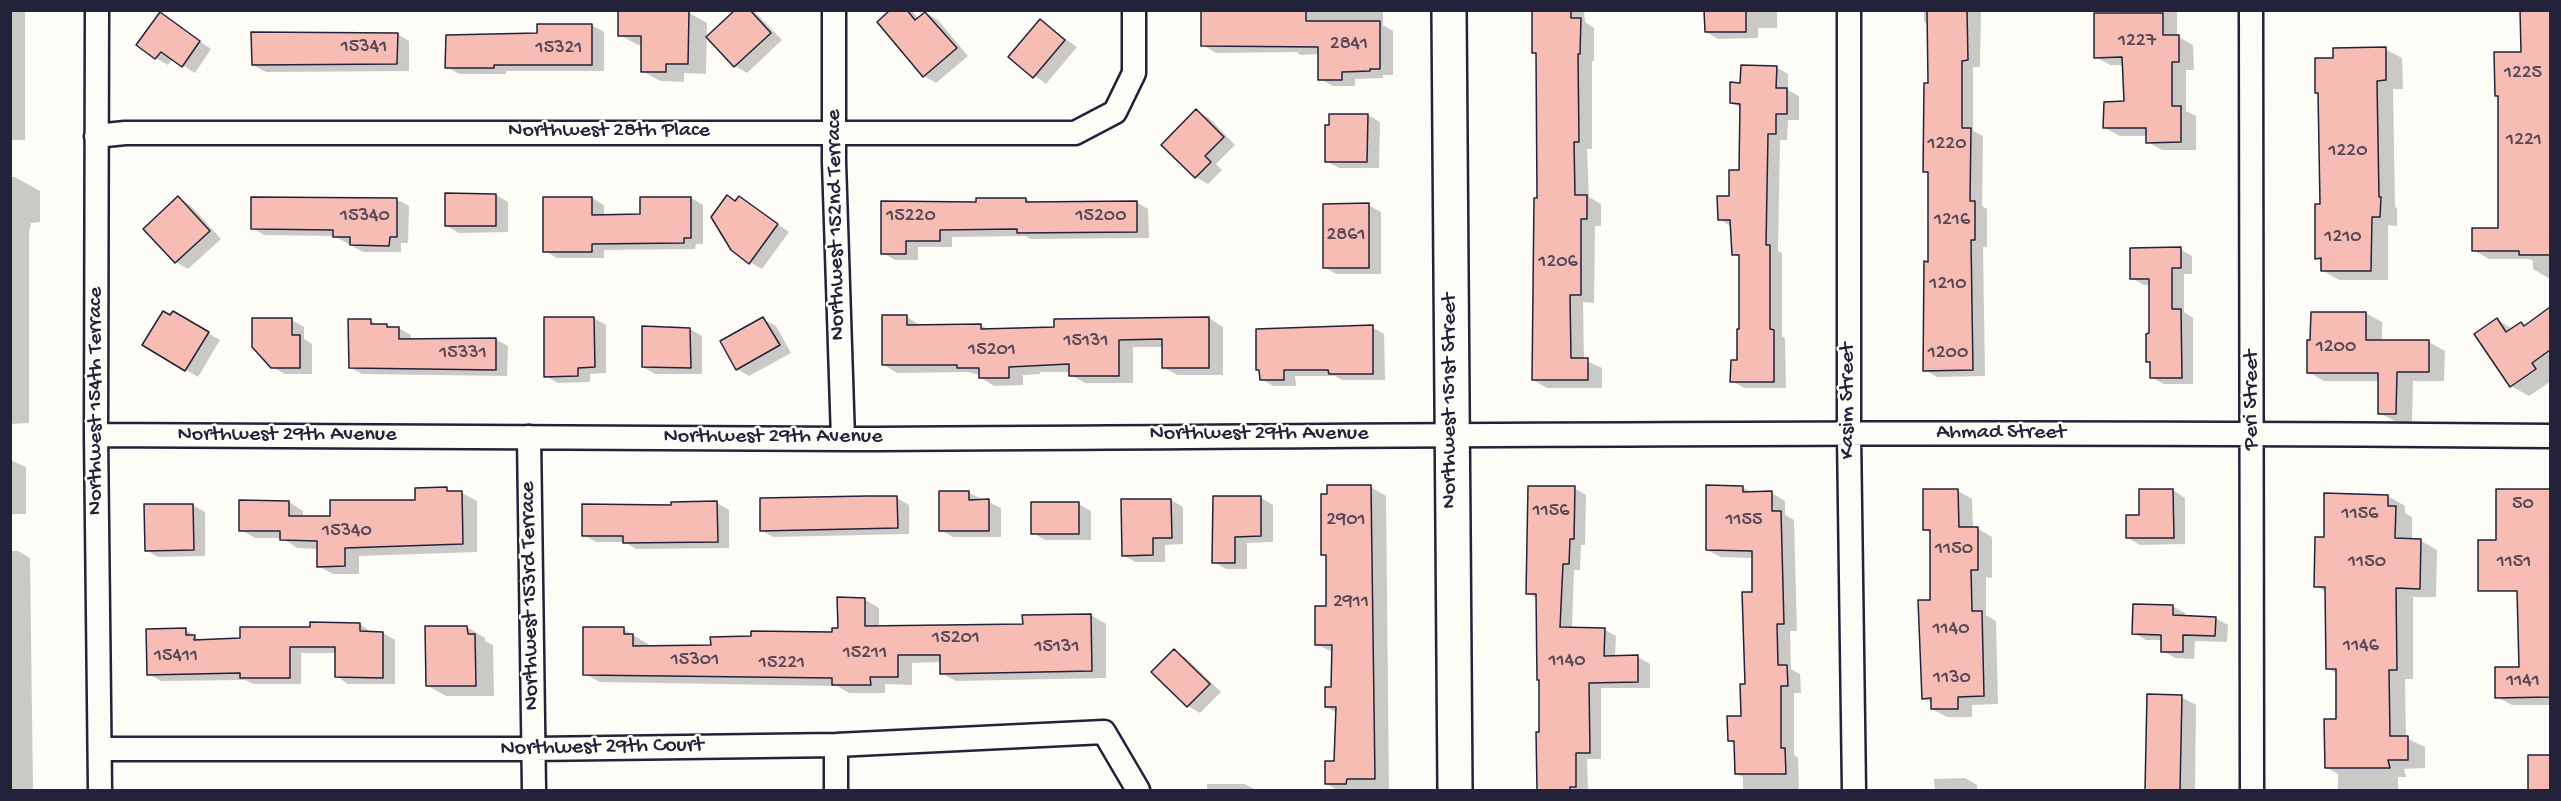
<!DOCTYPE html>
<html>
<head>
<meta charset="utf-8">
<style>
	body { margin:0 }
	#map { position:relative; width:2561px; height:801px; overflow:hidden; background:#fdfcf7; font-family:"Gochi Hand",sans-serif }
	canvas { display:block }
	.frame { position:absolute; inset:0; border:12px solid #22223b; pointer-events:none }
</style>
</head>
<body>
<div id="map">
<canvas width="2561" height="801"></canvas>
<div class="frame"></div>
</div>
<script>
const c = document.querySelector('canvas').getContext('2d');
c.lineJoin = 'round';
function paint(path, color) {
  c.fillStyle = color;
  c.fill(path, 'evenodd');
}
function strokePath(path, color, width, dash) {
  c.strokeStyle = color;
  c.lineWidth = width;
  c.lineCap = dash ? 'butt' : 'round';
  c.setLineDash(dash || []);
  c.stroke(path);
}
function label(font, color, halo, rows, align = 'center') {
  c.font = font + ' "Gochi Hand",sans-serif';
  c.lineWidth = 5;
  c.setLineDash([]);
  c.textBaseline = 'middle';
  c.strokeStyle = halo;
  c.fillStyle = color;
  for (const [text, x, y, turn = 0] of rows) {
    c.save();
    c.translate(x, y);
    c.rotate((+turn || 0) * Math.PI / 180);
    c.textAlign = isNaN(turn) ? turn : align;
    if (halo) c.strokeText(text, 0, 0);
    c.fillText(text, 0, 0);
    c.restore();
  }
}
paint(new Path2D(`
	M10,10H25V140H10Z
	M737,10L755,12L782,40L747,73L735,66Z
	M893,10H911L919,19L926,13L938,20L968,56L936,83L924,76L879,22Z
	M1300,10H1383V25L1393,31V75H1383V78L1355,79V86H1333L1320,79V54L1301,55L1296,52L1216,53L1203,45Z
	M1533,10H1584L1585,22L1594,28V61H1592V149H1587L1589,197L1601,204V226H1595L1594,303L1583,302L1584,360L1602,368V388H1547L1533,380L1538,200V55L1533,52Z
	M1706,10H1777V28H1758V38L1718,39L1706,32Z
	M1924,10H1981L1980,67H1973V131L1983,136L1982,206L1987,209V247H1983L1985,376L1937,377L1925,370L1930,263V174L1924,171L1929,84V25L1924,22Z
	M2120,10H2177V36L2193,45L2194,70H2186V111L2196,116V150H2162L2148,142V136H2120L2105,128L2126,103L2124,65H2110L2096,57L2120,14Z
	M2521,10H2550V279L2533,269V261L2529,259H2489L2473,250L2499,229L2522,54Z
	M689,13L707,23L706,74L684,73V82L660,81L642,71L643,45H638L620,35Z
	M160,14L211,49L195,73L173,59L168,65L156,58Z
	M1041,21L1077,47L1046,84L1010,57Z
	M592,25L604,32V71H506V74H459L447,67L538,35Z
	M397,34L409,41V71L266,72L253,65Z
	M2385,49L2402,58L2403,89H2393L2395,207L2397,208V226L2388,225V280H2339L2322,270V261L2316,258L2335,60Z
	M1776,67L1788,74V90L1799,96V120H1788L1787,140H1780L1778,251L1782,253V336L1785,338L1786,388H1744L1732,381L1738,361L1741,331V258L1734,254L1732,227L1719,219L1731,198L1740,171L1742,108L1731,103L1742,84Z
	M1196,111L1209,118L1235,145L1216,164L1222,170L1208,184L1196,177Z
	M1330,115H1368L1380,122L1379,168H1339L1326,161Z
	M10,177H15L40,191V222L31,223L29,233V423L10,424Z
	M496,195L508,202V232L459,233L447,226Z
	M178,198L190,205L221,239L188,269L176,262Z
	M592,198L604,205V216L642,215L691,198L703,205V244H696L695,249L604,250V258H557L545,251Z
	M739,198L789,232L762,269L750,262L736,202Z
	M396,199L409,206L408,243H401V252H363L334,236L264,235L252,228Z
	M978,199H1026L1033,203L1136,202L1148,209L1149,238L1031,239L1025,236L952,237V247H918V260H895L883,253L978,203Z
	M1368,205L1381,212V274H1336L1324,267Z
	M2180,249L2192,256V274H2184V312L2193,318V384H2164L2151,377V363L2148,361L2151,335V285H2144L2131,278Z
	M2548,310L2550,312V382L2529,396L2511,386L2497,320L2513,329L2521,323L2526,326Z
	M173,313L220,340L198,377L144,344Z
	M2366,313L2382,322V342H2429L2445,351L2444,381H2413L2412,423L2396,422L2380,413L2379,381H2324L2308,372L2312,341Z
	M907,317L921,326L981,325L989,330L1055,329L1209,318L1223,327V375H1177L1163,367V347H1133V383H1085L1071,375V372H1040V374L1023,375V385L994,386L980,377V375L968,372L897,373L883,364Z
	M594,318L606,325V373L590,374V382L558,383L546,376Z
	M763,319L776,326L791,353L749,376L737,369Z
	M254,320H292L304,327V339L312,344V374H285L272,367Z
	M371,321L379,325L398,328L411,335V340L495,339L508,346L507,376L362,374L350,367Z
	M1372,327L1384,334L1385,380H1342L1335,376H1295L1296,386H1273L1261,379V371L1258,370Z
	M690,329L702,336V374H655L643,367Z
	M10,460L26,467V514H10Z
	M1371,487L1386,496L1389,790H1337L1327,784L1335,762L1337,713L1326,707L1332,689L1334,653L1316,644L1328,608L1327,556L1323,554Z
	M1742,487L1753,493H1772L1785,501V515L1794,520L1797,631H1790L1791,669L1800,674L1801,693H1794V755L1798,758L1799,790H1743V777L1736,774L1735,744L1729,741L1743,717L1747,686L1754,593L1753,558L1721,557L1707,550Z
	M1574,488L1586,495L1585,545H1581L1580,570H1574L1572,629H1604L1616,636L1615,657H1638L1650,664V688H1601V759H1587L1588,790H1539L1537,733H1541L1538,599L1528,593Z
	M446,489L453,493H462L477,501V552L359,556V574H333L318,566V549L297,548L282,538H255L241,530L289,502L303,511V517H332L417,501Z
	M2173,490L2185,498V544L2140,545L2128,538Z
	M2550,490V543H2516L2497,491Z
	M1958,491L1972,499L1973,528H1977L1992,537V578L1986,577V615L1996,621L1998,704L1972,705V717H1947L1932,709V703L1923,698L1932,601L1931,533L1925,529Z
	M969,493L1001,508V537H953L940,530Z
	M2388,496L2405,506V513L2412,517V540H2420L2437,550L2436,597H2413V679H2405L2406,738L2425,747V768L2404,769L2406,777H2398V790H2338V774L2326,767L2337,721V674L2327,668V593L2316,586L2325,539Z
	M897,498L909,505V534L773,537L761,530Z
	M1261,498L1273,505V542L1247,543V569H1226L1214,562Z
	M1171,500L1183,507V544L1165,545V562H1135L1123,555Z
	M717,503L729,510V548L636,549L625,542H596L584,535L672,506Z
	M1078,504L1091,511V540H1045L1033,533Z
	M193,505L205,512V556L158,557L146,550Z
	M10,551H18L30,558L33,790H10Z
	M2518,574H2550V705H2512L2497,697L2520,669Z
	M864,599L879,608V627L1024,626L1091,615L1106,624V678L956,681L941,673V662L912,663V685L885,684V693H849L837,686L600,682L585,674L623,629L648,644V647H712L834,633Z
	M2172,606L2185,613V617L2215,618L2228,625L2227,642L2195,641L2194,659L2175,658L2163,651V640H2146L2134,633Z
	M360,624L372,633H383L395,640V684H348L336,676V653H301V684H254L245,680L161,681L148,674L185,629L201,641L242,640L311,628Z
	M467,627L485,638V641L493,645L494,696H446L428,686Z
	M1174,651L1186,658L1221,692L1200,713L1188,706Z
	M2148,696L2181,697L2196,705L2195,790H2146Z
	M2550,756V790H2530V757Z
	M1965,778L1977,785V790H1935L1934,779Z
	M1207,784H1245L1256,790H1207Z
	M902,789H933L936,790H902Z
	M1027,789H1064L1066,790H1027Z`), '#0003');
const building = new Path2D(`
	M618,10L689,11L688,64H666V72H641V36H618Z
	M735,10H750L771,33L734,67L706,37Z
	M890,10H907L915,20L925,12L957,48L923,77L877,22Z
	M1201,10H1306V21H1380V69H1370V71L1342,72V80H1318V47L1201,46Z
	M1532,10H1571V18H1581L1580,54H1578L1579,142H1574L1575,195H1587V219H1581V295H1570L1571,358H1588V380H1532L1534,198H1537L1536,53H1532Z
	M1704,10H1746V32H1705Z
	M1927,10H1967L1968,60L1962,61V128H1971L1970,201H1975V240H1971L1973,370L1923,371L1924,261L1928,262V172H1923L1924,83H1928Z
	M2520,10H2550V255H2519V251H2472V228H2498V96H2495L2494,52H2521Z
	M160,12L200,41L182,67L161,52L155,59L136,45Z
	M2094,13H2163V35H2179V62H2172V106H2181V142L2146,143V128H2103L2104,102L2124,101L2122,57L2094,58Z
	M1040,19L1065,40L1033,78L1008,57Z
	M537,24H592V65H494V68H445L446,35L537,33Z
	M251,32L398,33L397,64L252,65Z
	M2386,47V80L2377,81L2379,197H2381L2380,217H2372L2371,271H2321V258L2315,259V204H2320L2318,93H2315V58H2333V48Z
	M1741,65L1777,66L1776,88H1787V114H1776V134H1768L1766,245H1770V329L1774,330V382H1730L1731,360H1737V329H1739V255H1732L1730,220H1718L1717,196H1729V170H1739L1740,104L1730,103V82L1740,83Z
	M1196,109L1224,137L1205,156L1211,162L1195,178L1161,145Z
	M1329,114H1368L1367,162H1325V125H1329Z
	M445,193L496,194V226H445Z
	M727,195L735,201L739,196L778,224L749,264L731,250L711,217Z
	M178,196L210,231L175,263L143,229Z
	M251,197L397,198V237H390L389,246L350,245V237H333V230L251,229Z
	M543,197H592V215L640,214V197H691V238H684V243L592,244V252H543Z
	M976,198H1026V202L1137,201V232L1017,233V229L940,230V241H906V254H881V201L976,202Z
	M1369,203V268H1323V204Z
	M2181,247V268H2172V309H2181L2182,378H2150V362H2146V334L2149,333V279H2130V248Z
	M2550,307V350L2532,363L2536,369L2510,387L2474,334L2497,318L2506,332L2521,322L2524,326Z
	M163,311L170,315L173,311L209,332L185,371L142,345Z
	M2311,312H2366V340H2429V372H2397L2396,414H2378V373H2307V340H2310Z
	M882,315H907V325L981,324V329L1054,327V319L1209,317V368H1162V339L1119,340V376H1069V364L1009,367V378H979V368H957V365H882Z
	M544,317H594L595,367L578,368V376L544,377Z
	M763,317L780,345L736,370L720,341Z
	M252,318H292V335H300V368H271L252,347Z
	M348,319H371V324H387V327H399V339L496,338V370L349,368Z
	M1373,325V374H1329L1328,370H1284V380H1260L1259,370H1256V329Z
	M642,326L690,328L691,368L642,367Z
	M1327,485H1371L1375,779H1347L1346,784H1325V761H1334L1336,707H1325V687H1331L1332,645H1315V606H1326V555H1321V494H1327Z
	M1706,485L1743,486V492L1772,491V511H1781L1784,624H1777L1778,665H1787L1788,686H1781V748H1785L1786,774H1735L1734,741H1728L1727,716H1741L1740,684H1745L1742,592H1752V551L1706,550Z
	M1528,486H1575L1574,539H1570L1569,564H1563L1560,627L1605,628L1604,656L1638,655V682L1589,683L1590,753H1576V787H1570V790H1537L1536,732H1539V680H1537L1536,594H1526Z
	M447,487V491H462L463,544L345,548V566L317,567V541L280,540V531H239V500L289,501V516H330V500H415V488Z
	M1923,489H1958L1959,527H1978V570H1971L1972,611H1982L1984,696L1958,697V709H1931V698L1922,699L1918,600H1930V530H1923Z
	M2139,489H2173L2174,538H2126V515H2139Z
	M2496,489H2550V697L2495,698V667H2519L2517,591H2478V540H2496Z
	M939,491H969V500L989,499V531H939Z
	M2324,493L2388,495V506H2396L2395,538L2421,539L2420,589L2396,588L2397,670H2389L2390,736H2408V760H2388L2390,768H2325L2324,719H2336V669H2326L2325,587H2314L2315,537H2324Z
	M868,496H897L898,528L760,531V498Z
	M1213,496H1261V536L1235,537V563H1212Z
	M1121,499H1171L1172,538H1153V555L1122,556Z
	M717,501L718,542L623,543V536H582V504L671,505V502Z
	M1031,502H1079V534H1031Z
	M144,504H193L194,550L145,551Z
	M837,597L865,598V626L1023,624L1022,615L1091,614L1092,671L940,674V655H898V677H870L871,685H832V678L583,675V627H624V634H633V646L711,645L710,637L751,636V631L832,632V628H838Z
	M2133,604L2173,605V615L2216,617L2215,636L2183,635V652H2161V635L2132,634Z
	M310,622L360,623V631L383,632V678L335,677V647H290V678H240V673L147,675L146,629L186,628V635H195L194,640L240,638V627H310Z
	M425,626H467L468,634H475L476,686H426Z
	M1174,649L1210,684L1187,707L1151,672Z
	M2147,694L2182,695L2180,790H2145Z
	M2528,755H2550V790H2528Z`);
paint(building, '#f7bcb3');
strokePath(building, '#22223b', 1.5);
const street = new Path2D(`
	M97,10L96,435L100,790
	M834,10V162L843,439
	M1849,10V435L1854,790
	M2251,10L2252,790
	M96,136L125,133H1075L1115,112L1134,73V10
	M96,435C346,436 597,440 848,439C1416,436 1983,430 2550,436
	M529,437L534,790
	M836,745V790
	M100,749H534L836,745L1104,732L1138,790`);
const secondary = new Path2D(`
	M1449,10L1455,790`);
strokePath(street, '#22223b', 27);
strokePath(secondary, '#22223b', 38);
strokePath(street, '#fdfcf7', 22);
strokePath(secondary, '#fdfcf7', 33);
label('20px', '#574859', null, [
	["1227",2137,42],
	["2841",1349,45],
	["15341",364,48],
	["15321",559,49],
	["1225",2523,74],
	["1221",2524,141],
	["1220",1947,145],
	["1220",2348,152],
	["15340",365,217],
	["15220",911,217],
	["15200",1101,217],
	["1216",1952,221],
	["2861",1346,236],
	["1210",2343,238],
	["1206",1558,263],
	["1210",1948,285],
	["15131",1086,342],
	["1200",2336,348],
	["15201",992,351],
	["15331",463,354],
	["1200",1948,354],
	["50",2523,505],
	["1156",1551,512],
	["1156",2360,515],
	["2901",1346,521],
	["1155",1744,521],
	["15340",347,532],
	["1150",1954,550],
	["1150",2367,563],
	["1151",2514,563],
	["2911",1351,603],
	["1140",1951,630],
	["15201",956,639],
	["1146",2361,647],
	["15131",1057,648],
	["15211",865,654],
	["15411",176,657],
	["15301",695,661],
	["1140",1567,662],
	["15221",782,664],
	["1130",1952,679],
	["1141",2523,682]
]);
label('22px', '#22223b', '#fdfcf7', [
	["Northwest 28th Place",609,132],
	["Northwest 152nd Terrace",837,225,-91],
	["Peri Street",2253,400,-90],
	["Northwest 154th Terrace",97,401,-90],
	["Northwest 151st Street",1451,401,-90],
	["Kasim Street",1849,401,-90],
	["Ahmad Street",2001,434],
	["Northwest 29th Avenue",1259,435],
	["Northwest 29th Avenue",287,436],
	["Northwest 29th Avenue",773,438],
	["Northwest 153rd Terrace",531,596,-91],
	["Northwest 29th Court",602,748,-1]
]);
</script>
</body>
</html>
